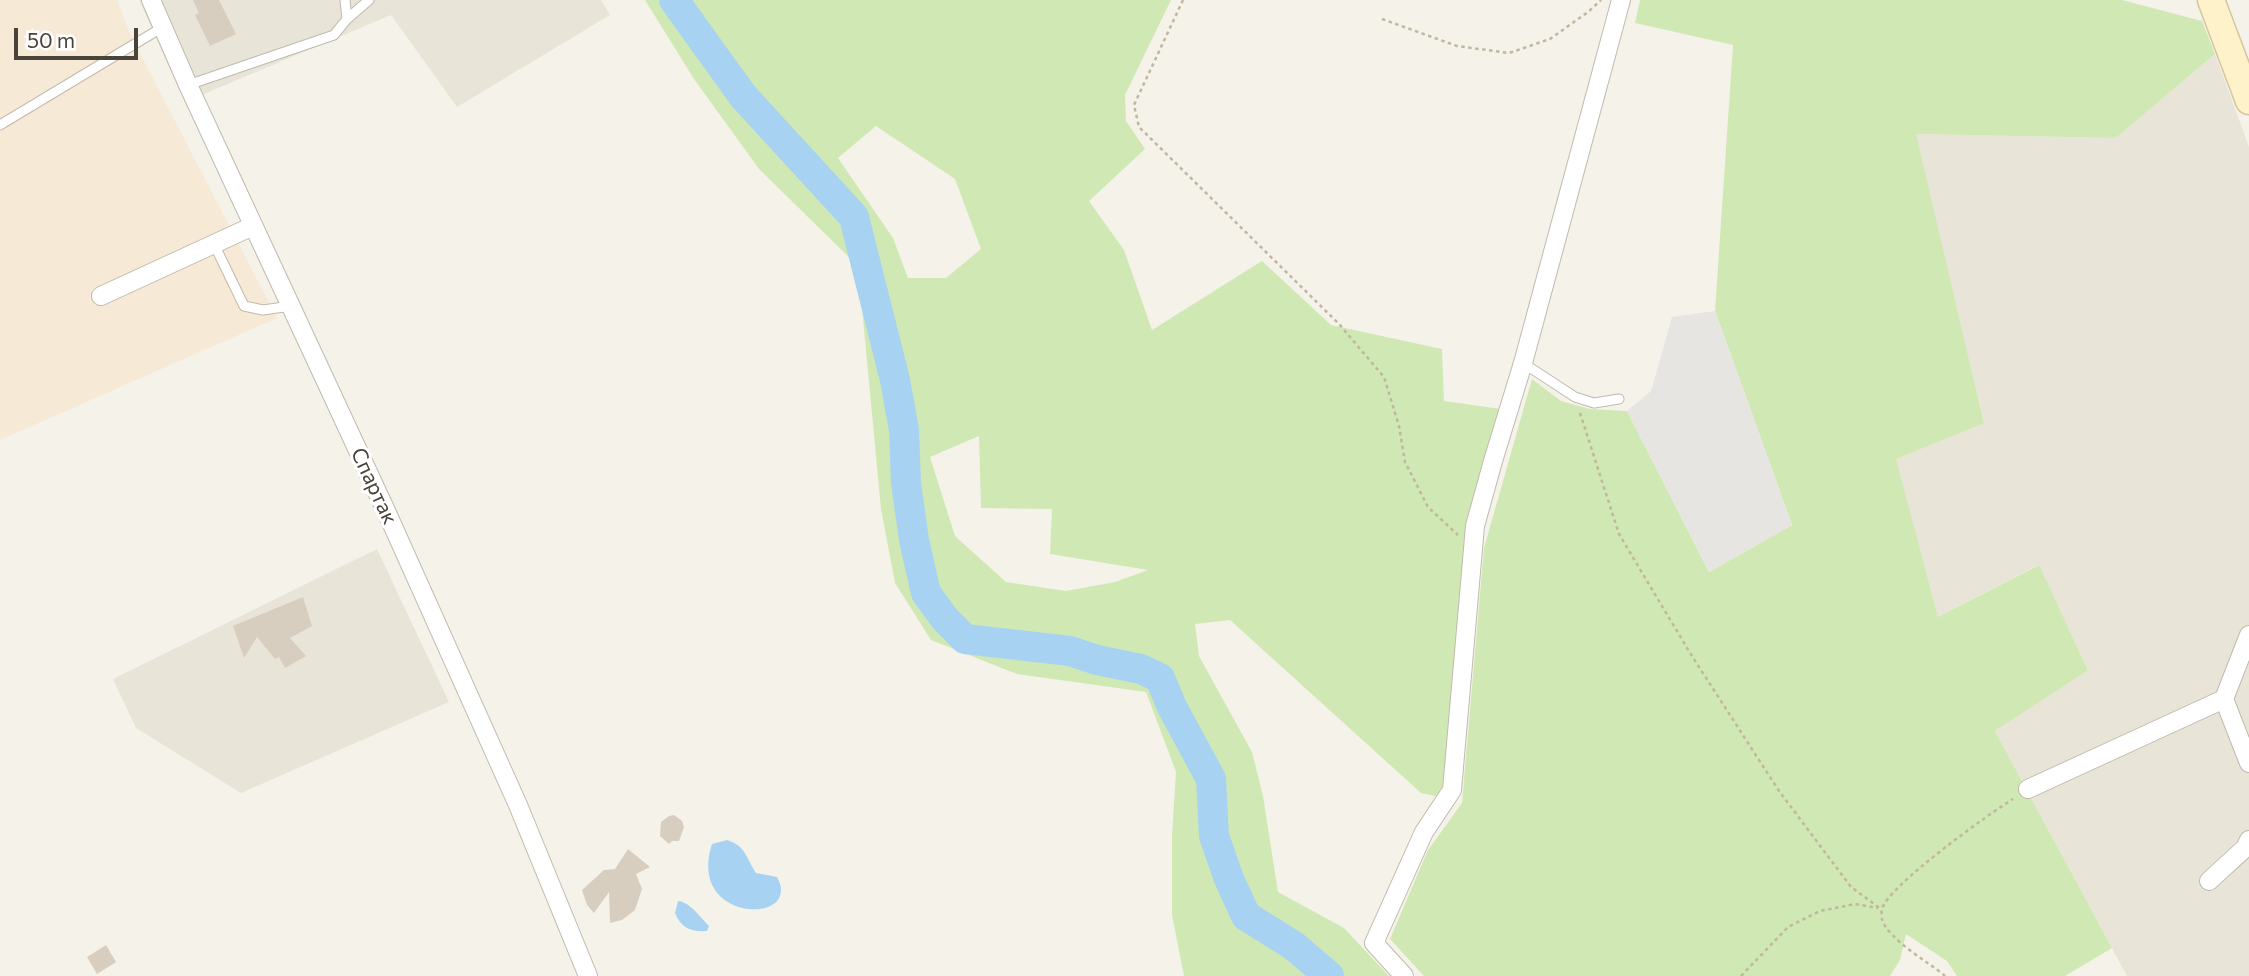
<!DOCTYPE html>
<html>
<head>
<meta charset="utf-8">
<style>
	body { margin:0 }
	#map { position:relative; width:2249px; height:976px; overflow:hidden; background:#f5f2ea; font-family:Commissioner,sans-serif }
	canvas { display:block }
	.scale { position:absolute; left:14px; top:28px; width:124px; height:32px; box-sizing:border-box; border:4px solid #494338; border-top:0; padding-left:9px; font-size:21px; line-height:24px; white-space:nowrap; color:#494338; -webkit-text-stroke:5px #fff; paint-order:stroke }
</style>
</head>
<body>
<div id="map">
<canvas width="2249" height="976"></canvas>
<div class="scale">50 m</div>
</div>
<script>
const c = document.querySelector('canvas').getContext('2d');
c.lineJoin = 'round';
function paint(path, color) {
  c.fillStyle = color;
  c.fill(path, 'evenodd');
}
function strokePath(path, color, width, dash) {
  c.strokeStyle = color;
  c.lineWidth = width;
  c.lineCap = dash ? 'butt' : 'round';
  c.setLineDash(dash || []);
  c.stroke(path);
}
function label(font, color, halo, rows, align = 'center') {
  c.font = font + ' Commissioner,sans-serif';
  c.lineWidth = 6;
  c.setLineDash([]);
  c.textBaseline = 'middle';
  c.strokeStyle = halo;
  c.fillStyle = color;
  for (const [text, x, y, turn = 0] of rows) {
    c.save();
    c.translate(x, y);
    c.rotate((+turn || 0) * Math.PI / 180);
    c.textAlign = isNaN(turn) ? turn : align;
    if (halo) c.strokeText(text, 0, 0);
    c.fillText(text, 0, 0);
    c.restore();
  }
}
paint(new Path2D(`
	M139,0H601L610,15L457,107L391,15L185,102Z
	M2215,54L2249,147V976H2127L1995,731L2088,669L2038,565L1938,617L1895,459L1984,422L1915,134L2116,138Z
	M377,549L449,702L241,793L136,728L113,679Z`), '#e9e4d8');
paint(new Path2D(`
	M0,0H117L131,36L277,318L0,440Z`), '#f6e9d6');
paint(new Path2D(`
	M645,0H1171L1125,95L1126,121L1145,149L1089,201L1124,250L1152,330L1262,261L1331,325L1442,349L1444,401L1501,409L1463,554L1444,782L1440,797L1421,793L1230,620L1195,624L1199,656L1252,752L1263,796L1278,892L1344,928L1389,976H1184L1172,915V835L1176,772L1146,692L1017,674L931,640L895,583L881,509L858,266L759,169L694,79ZM876,126L955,179L981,249L946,278H908L893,238L838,158ZM979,436L981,508L1052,509L1050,554L1148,570L1115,582L1066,591L1006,582L955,536L930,457Z
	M1640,0H2122L2202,21L2215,54L2116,138L1916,134L1984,423L1896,459L1938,617L2039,565L2088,670L1995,731L2112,948L2065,976H1957L1947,961L1906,934L1900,960L1890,976H1424L1390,939L1428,850L1462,803L1484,548L1532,379L1561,401L1590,409L1627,411L1709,572L1792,525L1715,311L1733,45L1635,23Z`), '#d0e9b4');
paint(new Path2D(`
	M1715,311L1792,525L1709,572L1627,411L1651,391L1672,317Z`), '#e7e5e2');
paint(new Path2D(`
	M727,840C746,846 746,858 756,873L777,877C804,925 686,924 712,844Z
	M678,901C690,902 700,917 709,926L707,931C691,932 681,928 675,913Z`), '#a8d2f1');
strokePath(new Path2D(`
	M674,0L743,96L854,217L895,380L904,430L906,483L914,540L926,593L945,619L965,639L1070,651L1097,660L1141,669L1160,678L1172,707L1211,779L1214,836L1229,879L1246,916L1294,946L1329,976`), '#a8d2f1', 30);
paint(new Path2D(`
	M193,0H219L236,34L210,46L195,15L199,13Z
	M303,597L312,626L290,638L306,656L285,668L279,657L275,659L257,637L244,658L233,626Z
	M674,815L682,821L684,827L679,841H672L669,844L660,836L661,822L669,816Z
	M628,849L650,867L636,874L642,889L635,910L622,920L610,923L609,892L594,913L587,905L582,890L604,870L615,869Z
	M106,945L116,962L97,974L87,957Z`), '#d7cebf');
const lane = new Path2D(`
	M345,0L347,19
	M188,85L334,35L347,19L369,0
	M0,125L163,27
	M214,244L244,306L263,310L291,306
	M1523,363L1575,397L1594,403L1619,399`);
const street = new Path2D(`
	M151,0L188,85L387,513L518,805L588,976
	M101,296L253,226
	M2249,635L2224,699L2249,763
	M2028,789L2224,699
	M2209,881L2245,848L2249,840
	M1404,976L1374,943L1424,832L1452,790L1475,526L1493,461L1523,363L1621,0`);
const secondary = new Path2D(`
	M2211,0L2249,101`);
strokePath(lane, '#c1baad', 11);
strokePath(street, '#c1baad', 20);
strokePath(secondary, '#d5c69a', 29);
strokePath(new Path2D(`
	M1183,0L1134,105L1139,127L1339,324L1384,377L1399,426L1405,462L1428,507L1458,535
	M1382,19L1457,46L1509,53L1550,39L1588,12L1601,0
	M1580,413L1619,534L1690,653L1779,791L1851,887L1881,909
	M1741,976L1788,927L1820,911L1855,904L1878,908
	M1945,976C1929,962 1888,940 1882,919C1882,918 1881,909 1882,909C1888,886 1990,813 2013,799`), '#c2b69e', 2.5, [3.5, 3.5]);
strokePath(lane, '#fff', 9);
strokePath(street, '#fff', 18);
strokePath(secondary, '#fef2cb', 26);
label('21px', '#494338', '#fff', [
	["Спартак",374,486,65]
]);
</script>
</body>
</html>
